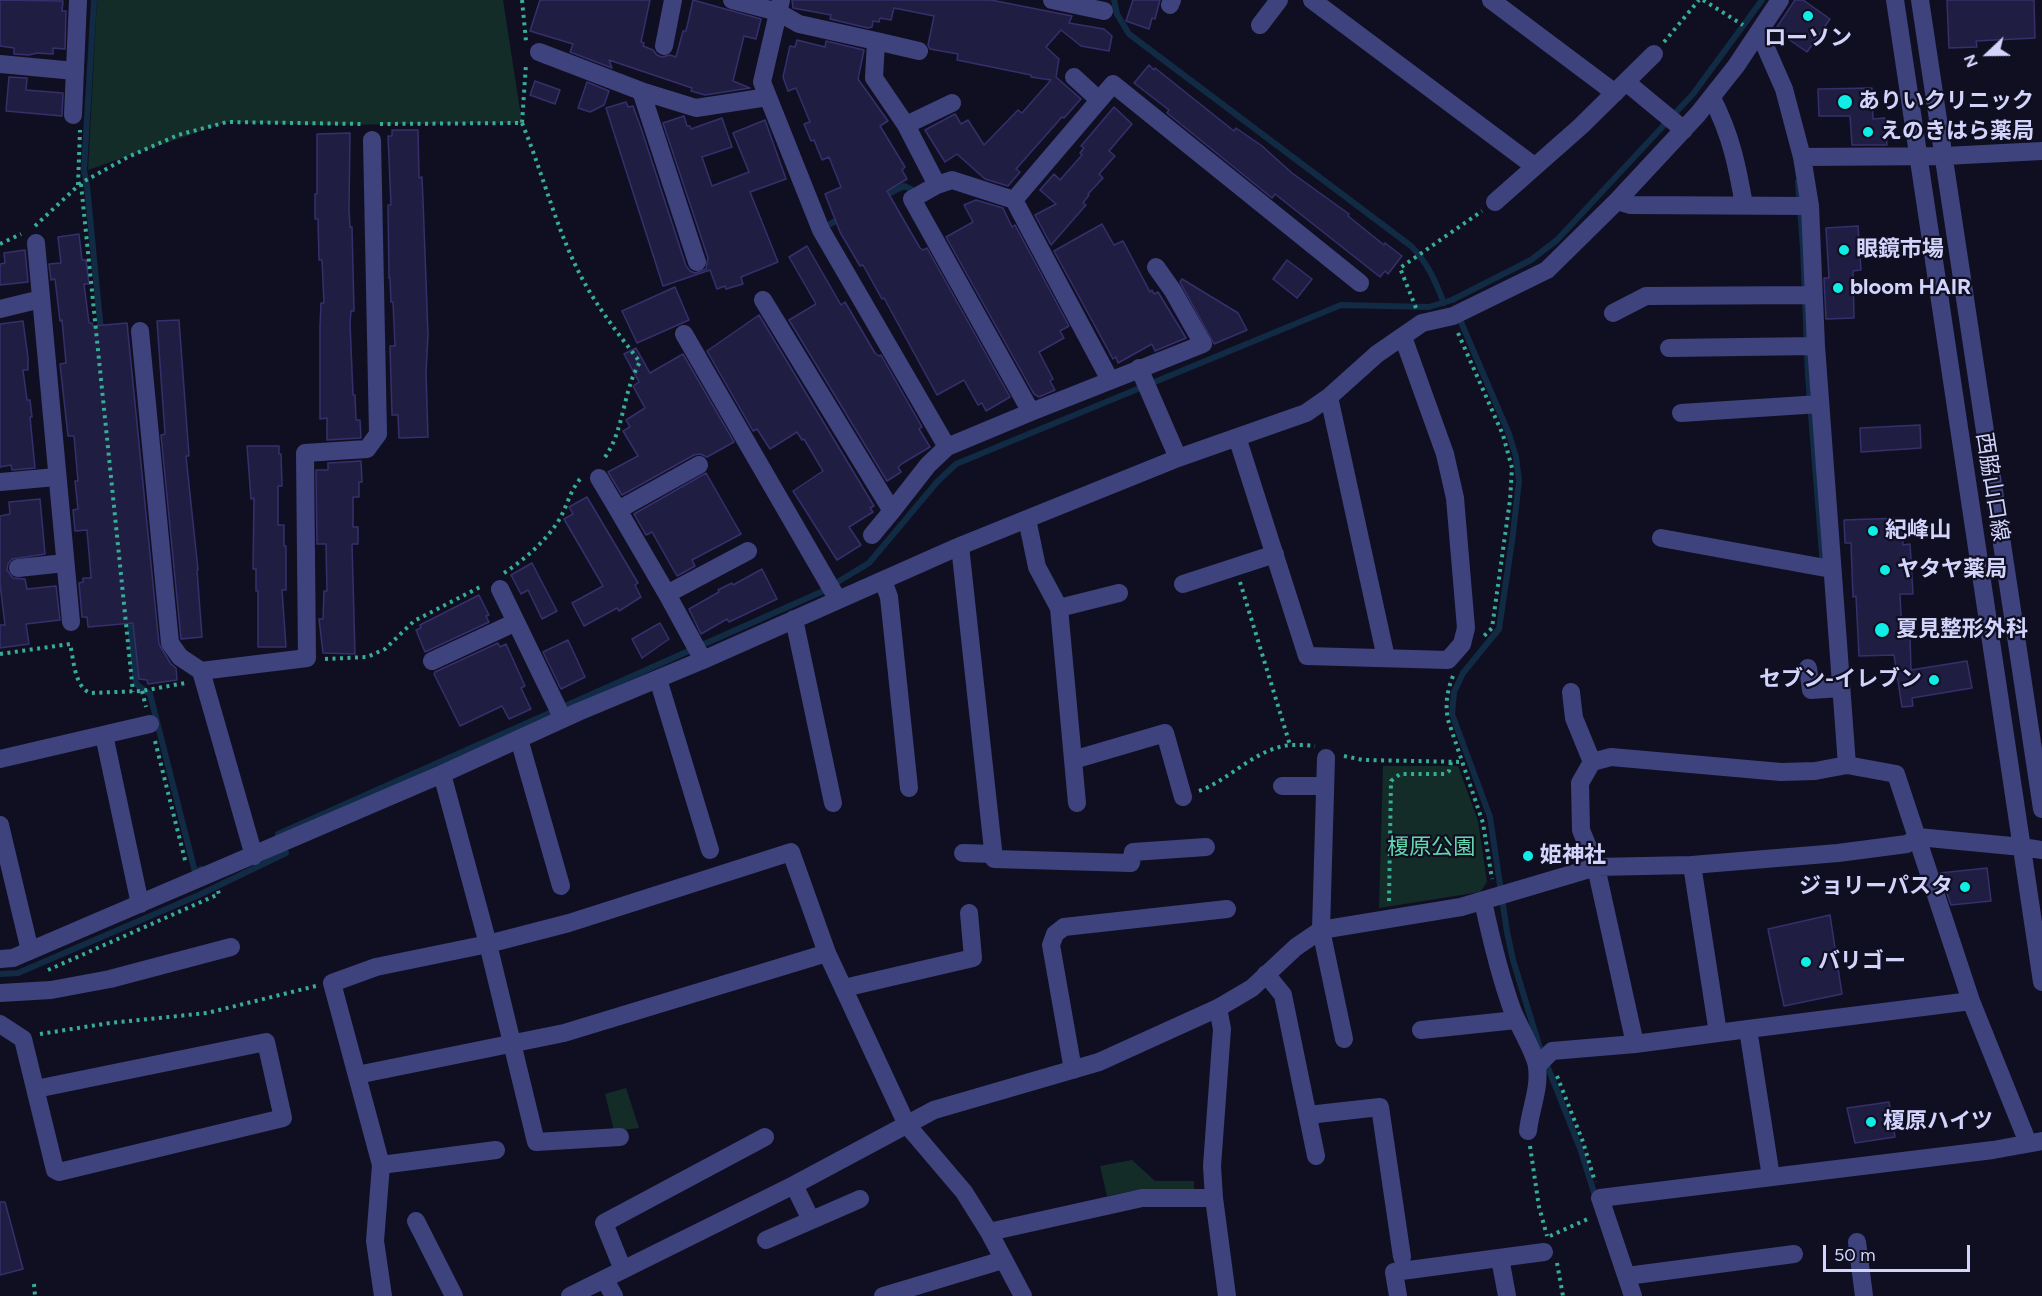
<!DOCTYPE html>
<html>
<head>
<meta charset="utf-8">
<style>
	body { margin:0 }
	#map { position:relative; width:2042px; height:1296px; overflow:hidden; background:#100f22; font-family:Figtree,sans-serif }
	canvas { display:block }
	.north { position:absolute; left:1958px; top:24px; width:60px; height:60px; -webkit-text-stroke:4px #100f22; paint-order:stroke; rotate:248deg; font-size:16px; font-weight:700; line-height:24px; text-align:center; color:#d3d4fc }
	.north::after { content:''; display:block; margin:auto; width:21px; height:27px; background:#d3d4fc; clip-path:polygon(50% 0,100% 100%,50% 72%,0 100%) }
	.scale { position:absolute; left:1823px; top:1245px; width:147px; height:27px; box-sizing:border-box; border:3px solid #d3d4fc; border-top:0; padding-left:8px; font-size:18px; line-height:21px; white-space:nowrap; color:#d3d4fc; -webkit-text-stroke:4px #100f22; paint-order:stroke }
</style>
</head>
<body>
<div id="map">
<canvas width="2042" height="1296"></canvas>
<div class="north">N</div>
<div class="scale">50 m</div>
</div>
<script>
const c = document.querySelector('canvas').getContext('2d');
c.lineJoin = 'round';
function paint(path, color) {
  c.fillStyle = color;
  c.fill(path, 'evenodd');
}
function strokePath(path, color, width, dash) {
  c.strokeStyle = color;
  c.lineWidth = width;
  c.lineCap = dash ? 'butt' : 'round';
  c.setLineDash(dash || []);
  c.stroke(path);
}
function label(font, color, halo, rows, align = 'center') {
  c.font = font + ' Figtree,"Noto Sans JP",sans-serif';
  c.lineWidth = 4.5;
  c.setLineDash([]);
  c.textBaseline = 'middle';
  c.strokeStyle = halo;
  c.fillStyle = color;
  for (const [text, x, y, turn = 0] of rows) {
    c.save();
    c.translate(x, y);
    c.rotate((+turn || 0) * Math.PI / 180);
    c.textAlign = isNaN(turn) ? turn : align;
    if (halo) c.strokeText(text, 0, 0);
    c.fillText(text, 0, 0);
    c.restore();
  }
}
paint(new Path2D(`
	M97,0H503L522,123L320,125L227,122L88,170Z
	M1383,766H1458L1478,821L1487,882L1480,892L1379,908Z
	M626,1088L639,1128L614,1131L605,1094Z
	M1132,1160L1155,1181H1194V1190H1138L1107,1196L1100,1166Z`), '#132c28');
strokePath(new Path2D(`
	M94,0L84,170L87,186L101,331
	M1114,0L1117,14L1129,34L1411,246C1428,263 1435,281 1444,303
	M1798,182L1803,248L1808,375L1823,567
	M882,197L904,186L911,189
	M830,224L841,218
	M1458,315L1509,434L1516,457L1519,481L1513,534L1499,629L1463,673L1454,692L1452,714L1490,817L1507,932L1513,960L1539,1045L1581,1151L1596,1199
	M129,616L136,684L150,694L195,872L201,869
	M0,974L18,973L199,895L286,853L278,834L821,592L869,563L937,482L956,464L1341,305L1429,307L1452,300L1531,260L1557,240L1693,94L1762,0`), '#112b44', 6);
const building = new Path2D(`
	M0,0L63,1L62,11H66L65,49L53,48V54L37,53L29,55L14,54V48L0,46Z
	M540,0H650L641,42L644,43L643,46L653,50L657,55L662,57L670,55L676,57L683,31H686L693,0L761,19L756,39L744,36L733,81L750,88L705,95L691,91L692,88L609,60L612,68L570,52L573,44L530,31Z
	M792,0H991L1072,16L1069,23L1104,29L1112,36L1109,51L1081,46L1061,30L1046,47L1059,59L1056,77L1081,99L1064,118L1062,117L1016,169L1020,172L1008,186L985,179L957,154L945,162L925,130L955,114L961,124L968,120L984,145L1018,110L1022,113L1051,80L1031,77V75L957,60L958,54L930,49L928,45L934,16L894,8L891,20L880,18L879,22L873,21L872,27L868,28L830,19L831,15L793,8Z
	M1133,0H1160L1155,19L1152,18L1149,29L1126,21Z
	M1795,0H1803L1830,19L1807,52L1775,30Z
	M1947,0H2034L2035,38L1976,41L1977,47L1949,48Z
	M797,40L825,47L826,41L864,50L858,79L888,121L880,126L905,167L902,170L907,179L887,191L920,248L923,250L927,248L1010,397L986,411L982,403L978,405L964,380L937,395L884,298L882,299L863,265L860,266L840,232L825,194L841,187L829,157L822,160L814,140L811,141L804,124L810,122L796,88L788,91L783,77L790,46L795,47Z
	M1149,65L1154,70L1155,68L1234,131L1236,128L1262,146L1292,173L1349,214L1348,216L1384,245L1385,243L1402,256L1388,274L1385,271L1380,277L1275,194L1272,198L1167,113L1169,110L1134,83Z
	M9,77L27,78L26,90L63,93L62,116L6,111Z
	M535,81L560,90L555,104L530,95Z
	M587,82L609,91L604,105L590,112L578,108Z
	M1872,88L1873,119L1885,118L1887,145H1852L1850,116H1819L1818,89Z
	M626,102L628,107L633,106L642,131L686,266L690,271L695,273L706,269L708,258L663,123L684,116L687,126H690L691,129L722,118L732,147L702,157L712,186L749,172L733,133L765,120L786,179L750,192L778,262L741,277L743,284L726,289L725,286L717,289L710,270L663,286L606,108Z
	M1114,107L1132,124L1109,151L1115,156L1099,174L1103,178L1088,194L1089,195L1083,203L1086,205L1051,245L1035,215L1056,204L1040,190L1054,174L1060,180L1082,155L1080,153L1084,148L1081,146Z
	M392,130H418L419,178L422,177L423,200L428,335L426,372L428,437L399,438L398,415H392L390,346H395L393,302H391L390,278H389L388,205H391L388,136H392Z
	M350,133L349,210L350,227H352L354,311H351L350,323L353,395H355L356,420H360L361,438L327,440V418L320,419V326L321,303H324L322,260H319L318,219H315V194H317V134Z
	M976,200L1003,208L1012,227L1015,225L1069,326L1060,331L1064,338L1039,352L1053,379L1050,381L1055,390L1039,397L1034,394L946,237L973,222L964,205Z
	M1102,224L1114,245L1123,241L1150,292L1152,290L1154,294L1158,292L1186,338L1155,351L1152,344L1118,363L1116,357L1113,359L1054,251Z
	M1858,226L1861,270L1853,271L1854,318L1826,319L1824,278H1829L1826,228Z
	M79,234L82,260H86L89,284H84L89,323H92L93,326L127,323L159,644L171,664L176,668L177,680L148,684L147,680L139,679L133,623L88,627L87,617H82L79,583L83,582V578H91L90,565L87,530L75,531L73,510L78,509L75,481H78L74,436H68L60,364L66,363L62,320L60,321L55,279L51,280L49,264L61,263L58,237Z
	M807,246L841,305L845,302L875,353L879,356L881,355L922,427L919,429L930,447L903,463L898,467L901,472L887,481L789,320L816,304L789,257Z
	M25,250L28,282L0,285V264L5,263L4,253Z
	M1287,260L1312,279L1297,298L1273,279Z
	M1182,279L1238,313L1247,330L1214,344L1180,282Z
	M675,287L689,320L637,343L622,311Z
	M759,315L874,506L870,508L873,512L849,527L861,545L837,560L793,491L823,471L804,439L802,440L797,432L770,449L757,429L753,431L707,351Z
	M179,320L189,456H186L198,570H197L202,637L181,639L161,435L165,434L157,321Z
	M23,321L28,358V370H23L27,400H30L32,417H30L35,468L12,470L11,465L0,467V324Z
	M636,348L650,373L683,354L734,442L707,457L700,454L694,455L622,495L608,472L638,456L623,431L630,427L626,420L645,408L633,386L639,382L624,354Z
	M1920,425L1921,448L1861,452L1860,428Z
	M247,446H279V454H281L282,486H278V525H284V546H286V590H282L286,647H258V591H256V569H253L254,498L251,499Z
	M361,461L362,482H359V497H353V527H358V544H352L355,654L323,653L319,619H323L324,591H327L326,544H317L316,470H328V463Z
	M706,473L741,534L692,560L695,566L677,576L652,532L646,535L634,514Z
	M587,497L638,583L635,585L641,597L619,611L617,608L584,626L572,603L603,586L564,519L573,514L569,507Z
	M40,499L45,554L12,559L8,564L7,570L13,578L25,579L27,589L56,586L60,620L26,624L29,644L0,648V625H5L0,584V516L10,514L9,502Z
	M1902,518L1903,545L1910,544L1913,594H1900L1902,636H1910L1911,670L1967,661L1972,688L1912,698L1913,706L1902,707L1894,655L1859,656L1856,596L1853,597L1851,543H1845L1844,520Z
	M532,563L557,611L542,619L528,590L521,594L511,575Z
	M762,569L777,599L729,622L727,619L701,634L689,609L719,592L718,590L732,583L733,585Z
	M479,595L489,615L486,616L489,622L425,652L416,630L421,628L420,625Z
	M660,623L669,639L642,658L632,639Z
	M568,640L585,677L561,689L543,652Z
	M498,643L500,647L506,644L525,686L521,688L531,709L509,719L502,706L460,726L434,674L435,672Z
	M1987,868L1991,901L1951,905L1940,873Z
	M1830,915L1842,994L1784,1006L1768,929Z
	M1889,1102L1895,1137L1855,1143L1847,1108Z
	M0,1202H5L23,1269L0,1275Z`);
paint(building, '#201d42');
strokePath(building, '#35306c', 1.5);
strokePath(new Path2D(`
	M522,0L526,41
	M1703,0L1743,25
	M1664,42L1699,0
	M522,123C544,176 557,233 584,282C600,311 620,336 640,362C622,392 625,431 603,460
	M380,124L522,123L526,64
	M81,184L133,692
	M78,185L80,130
	M35,226L81,183L128,157L178,135L227,122L363,124
	M0,244L21,234
	M1416,308L1400,268L1482,211
	M1458,333L1503,435L1512,468L1510,500L1492,628L1483,637
	M504,573C525,559 545,542 559,520C567,507 570,490 581,478
	M1240,582L1290,745
	M0,654L70,644C74,660 74,686 90,693L142,691L185,683
	M325,659L367,657L385,649L414,621L482,586
	M1453,676C1447,691 1445,704 1448,720L1483,823L1492,879
	M142,691L146,707
	M155,741L186,864
	M1344,756L1363,760L1463,762
	M1199,791C1231,779 1256,748 1291,745C1299,745 1307,745 1315,746
	M1389,901L1391,781L1400,774H1445L1449,771L1451,762
	M48,970L219,894L217,888
	M40,1034L110,1023L207,1013L316,986
	M1557,1076L1583,1142L1595,1182
	M1530,1146L1539,1207L1547,1236
	M1550,1236L1590,1218
	M1557,1263L1563,1296
	M34,1284L35,1296`), '#37ad97', 4, [3, 4.5]);
strokePath(new Path2D(`
	M732,0L778,12L799,24L876,41L874,78L906,125
	M1052,0L1104,11
	M1312,0L1534,166
	M1491,0L1615,93
	M1895,0L2042,982
	M1920,0L2042,809
	M1170,5L1172,0
	M1260,25L1279,0
	M1759,32L1784,89L1802,157L1810,206L1816,346L1847,765
	M876,41L919,51
	M664,46L673,0
	M539,52L641,91L697,262
	M0,64L75,71
	M1074,77L1099,100
	M1626,82L1684,130
	M641,91L696,108L768,97
	M1712,98C1731,135 1737,165 1744,205
	M952,103L906,125L937,185L952,180L1014,200
	M73,115L78,0
	M1802,157L1945,156L2042,151
	M937,185L912,199L1031,412L947,447
	M1617,201L1630,205L1810,206
	M1495,202L1581,126L1654,54
	M36,243L71,622
	M763,300L892,511L928,465L947,447L821,230L762,82L781,0
	M0,309L41,299
	M1613,313L1646,296L1813,295
	M140,331L170,643L180,657L201,671
	M684,334L838,600
	M1669,348L1816,346
	M1139,368L1178,458
	M1110,380L1014,200L1113,84L1360,283
	M1329,397L1386,658
	M1031,412L1203,344L1173,291L1156,267
	M1681,413L1820,404
	M1237,437L1307,656L1448,660L1462,644L1466,628L1455,498L1445,454L1403,337
	M599,478L618,510L699,465
	M0,482L56,477
	M618,510L667,594L748,551
	M1027,519L1037,567L1059,608L1077,803
	M872,535L892,511
	M1661,538L1831,569
	M960,546L994,859L1131,863L1133,852L1206,847
	M18,568L65,563
	M883,581L889,597L909,788
	M1183,584L1275,554
	M500,589L563,719
	M667,594L703,660
	M1059,608L1119,593
	M794,619L833,803
	M432,661L516,622
	M1808,668L1811,690L1841,688
	M658,679L710,850
	M1571,692L1574,718L1592,762L1611,757L1781,772L1815,771L1847,765L1896,774L1971,1001L2028,1143
	M104,735L140,904
	M519,739L561,886
	M1326,758L1321,930L1344,1039
	M0,759L150,724
	M1073,760L1165,733L1183,797
	M1592,762L1580,783L1581,830L1596,867L1635,1044L1748,1029
	M442,774L488,944L536,1142L620,1137
	M1282,786H1325
	M0,825L30,951
	M963,853L994,854
	M254,856L201,671L307,658L305,453L367,449L378,434L372,140
	M1692,865L1718,1033
	M1483,901C1491,939 1500,976 1513,1012C1519,1026 1536,1055 1537,1067C1540,1089 1530,1110 1528,1131
	M0,959L13,958L442,774L578,712L703,660L960,546L1178,458L1306,413L1329,397L1377,354L1422,323L1453,316L1547,270L1617,201L1698,114L1736,66L1780,0
	M1266,974L1283,995L1316,1156
	M844,988L973,958L969,913
	M0,993L51,990L110,979L231,947
	M0,1024L23,1039L55,1170L59,1172L283,1118L266,1042L36,1089
	M1421,1030L1516,1020
	M1537,1066L1552,1051L1635,1044
	M1073,1070L1051,945L1055,934L1064,927L1227,909
	M357,1075L564,1033L827,953
	M1308,1115L1380,1107L1402,1257
	M381,1165L496,1150
	M1771,1177L1748,1029L1971,1001
	M794,1185L811,1220
	M1214,1198L1227,1296
	M416,1221L454,1296
	M989,1232L1142,1198H1214L1212,1166L1222,1029L1218,1008
	M766,1240L860,1199
	M1857,1242L1864,1296
	M1500,1258L1507,1296
	M623,1270L604,1223L765,1137
	M1627,1276L1794,1254
	M605,1280L614,1296
	M383,1296L375,1241L381,1165L332,983L376,967L488,944L569,923L791,852L827,953L907,1125L964,1192L989,1232L1023,1296
	M570,1296L794,1185L934,1110L1099,1062L1218,1008L1252,988L1296,947L1321,930L1461,907L1596,867L1692,865L1838,853L1907,844L1918,837L2022,847L2042,850
	M883,1296L1003,1260
	M1398,1296L1394,1272L1544,1252
	M1633,1296L1600,1198L1993,1150L2042,1141`), '#3e437e', 18);
for (const [x, y, r, color] of [
	[1808,16,6,"#10ece6"],
	[1845,102,8,"#10ece6"],
	[1868,132,6,"#10ece6"],
	[1844,250,6,"#10ece6"],
	[1838,288,6,"#10ece6"],
	[1873,531,6,"#10ece6"],
	[1885,570,6,"#10ece6"],
	[1882,630,8,"#10ece6"],
	[1934,680,6,"#10ece6"],
	[1528,856,6,"#10ece6"],
	[1965,887,6,"#10ece6"],
	[1806,962,6,"#10ece6"],
	[1871,1122,6,"#10ece6"]
]) {
  const dot = new Path2D();
  dot.arc(x, y, r, 0, 2 * Math.PI);
  c.fillStyle = color;
  c.fill(dot);
  strokePath(dot, '#100f22', 2);
}
label('bold 22px', '#d3d4fc', '#100f22', [
	["ローソン",1808,39,"center"],
	["ありいクリニック",1858,102],
	["えのきはら薬局",1880,132],
	["眼鏡市場",1856,250],
	["bloom HAIR",1850,288],
	["紀峰山",1885,531],
	["ヤタヤ薬局",1897,570],
	["夏見整形外科",1896,630],
	["セブン-イレブン",1922,680,"right"],
	["姫神社",1540,856],
	["ジョリーパスタ",1953,887,"right"],
	["バリゴー",1818,962],
	["榎原ハイツ",1883,1122]
], 'left');
label('22px', '#d3d4fc', '#100f22', [
	["西脇山口線",1992,487,81]
]);
label('22px', '#64d7ac', '#100f22', [
	["榎原公園",1431,848]
]);
</script>
</body>
</html>
